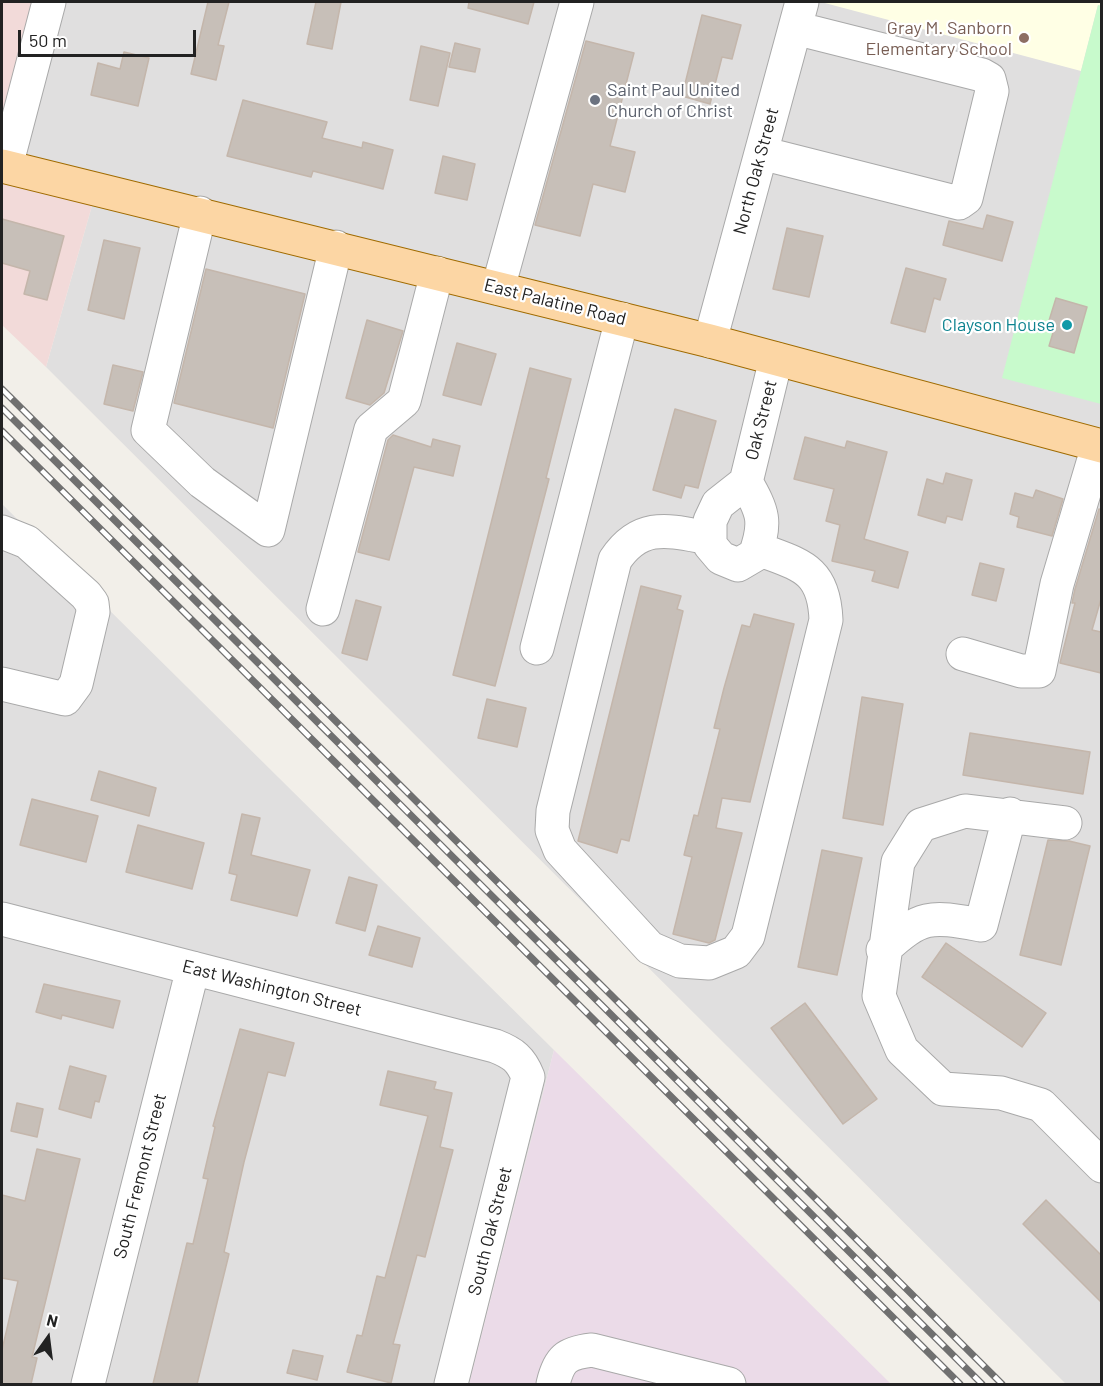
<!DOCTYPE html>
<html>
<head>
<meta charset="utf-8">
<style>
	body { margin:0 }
	#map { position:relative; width:1103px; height:1386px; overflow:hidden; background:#f2efe9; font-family:Barlow,sans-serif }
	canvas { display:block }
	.frame { position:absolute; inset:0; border:3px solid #222; pointer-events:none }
	.north { position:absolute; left:18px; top:1308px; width:60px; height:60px; -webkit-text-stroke:4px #fff; paint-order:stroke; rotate:14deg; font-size:16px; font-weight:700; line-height:24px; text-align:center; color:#222 }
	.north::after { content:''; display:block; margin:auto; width:21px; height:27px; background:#222; clip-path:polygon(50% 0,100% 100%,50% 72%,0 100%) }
	.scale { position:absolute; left:18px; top:30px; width:178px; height:27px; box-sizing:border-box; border:3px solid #222; border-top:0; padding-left:8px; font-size:18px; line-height:21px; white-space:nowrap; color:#222; -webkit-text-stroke:4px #fff; paint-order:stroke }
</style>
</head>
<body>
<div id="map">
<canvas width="1103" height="1386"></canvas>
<div class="frame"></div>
<div class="north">N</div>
<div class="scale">50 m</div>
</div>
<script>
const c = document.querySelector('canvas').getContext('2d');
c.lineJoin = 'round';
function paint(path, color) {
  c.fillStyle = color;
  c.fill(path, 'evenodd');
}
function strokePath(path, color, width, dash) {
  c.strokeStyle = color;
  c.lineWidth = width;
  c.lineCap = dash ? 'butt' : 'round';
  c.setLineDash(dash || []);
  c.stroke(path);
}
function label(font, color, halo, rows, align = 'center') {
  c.font = font + ' Barlow,sans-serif';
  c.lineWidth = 4.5;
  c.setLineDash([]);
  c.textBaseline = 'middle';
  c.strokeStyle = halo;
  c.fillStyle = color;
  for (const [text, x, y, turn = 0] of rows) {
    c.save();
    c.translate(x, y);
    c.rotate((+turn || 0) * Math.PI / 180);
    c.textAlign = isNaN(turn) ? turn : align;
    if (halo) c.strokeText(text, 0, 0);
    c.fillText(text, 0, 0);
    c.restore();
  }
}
paint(new Path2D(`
	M49,2H1101V1384H1066L46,367L97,188L6,166Z
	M2,504L554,1050L469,1384H2Z`), '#e0dfdf');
paint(new Path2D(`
	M2,2H49L6,166L97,188L46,367L2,325Z`), '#f2dad9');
paint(new Path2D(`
	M554,1050L891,1384H469Z`), '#ebdbe8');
paint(new Path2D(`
	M821,2H1101L1102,6L1098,5L1081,71Z`), '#ffffe5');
paint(new Path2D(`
	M1098,5L1101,6V404L1002,378Z`), '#c8facc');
const building = new Path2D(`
	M208,2H229L218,45L224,46L216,80L191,74Z
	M316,2H341L332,49L307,44Z
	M469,2H534L528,24L468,8Z
	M702,15L741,25L732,59L722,57L710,104L682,96Z
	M586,41L634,53L610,146L635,152L625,192L593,184L580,236L535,225Z
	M455,43L480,49L475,72L449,67Z
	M421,46L450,53L438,106L410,100Z
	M124,52L149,58L138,106L91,95L98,63L120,69Z
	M243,100L327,122L322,138L362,148L363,142L393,150L383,189L313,171L311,177L227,156Z
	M443,156L475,164L467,200L435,193Z
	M987,215L1013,222L1002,261L943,245L949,221L983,229Z
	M2,219L64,236L47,300L24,294L30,271L2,263Z
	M787,228L823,236L809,297L773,289Z
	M104,240L140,248L124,319L88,310Z
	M906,268L946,279L940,300L934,298L925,332L891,323Z
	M206,269L305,294L273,428L174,403Z
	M1056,298L1087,307L1074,353L1049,346L1055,326L1048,324Z
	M367,320L403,331L384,393L370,405L346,398Z
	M457,343L496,354L481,405L443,395Z
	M113,365L143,372L133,411L104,404Z
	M530,368L571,379L546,478L549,479L495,686L453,675Z
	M675,409L716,421L698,488L685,485L681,498L653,490Z
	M393,435L431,447L433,439L460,446L453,476L414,467L389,560L358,552L388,440Z
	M805,437L845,448L847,441L887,452L864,539L908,552L898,588L872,581L875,571L832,561L840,525L826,521L834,489L794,479Z
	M946,473L972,480L962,520L947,516L945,523L918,515L927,479L943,484Z
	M1036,490L1063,499L1052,536L1017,527L1019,517L1010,514L1015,493L1033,498Z
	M1099,509L1101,510V599L1092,630L1101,632V673L1060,663L1075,603H1072L1075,589Z
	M980,563L1004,569L996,601L972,595Z
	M641,586L681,596L677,609L683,611L629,841L621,839L617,853L578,841Z
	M356,600L381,607L367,660L342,653Z
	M754,614L794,624L750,802L722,798L716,828L742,833L715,940L709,943L673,934L692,857L684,855L694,815L698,816L720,729L714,728L724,688L742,625L750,627Z
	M862,697L903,704L883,825L843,818Z
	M487,699L526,708L517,747L478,738Z
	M970,733L1090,752L1083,794L963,775Z
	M99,771L156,788L149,816L91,800Z
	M32,799L98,816L86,862L20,845Z
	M242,814L260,818L251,855L310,870L297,916L231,900L237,875L229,873Z
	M138,825L204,843L192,889L126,872Z
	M1048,840L1069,841L1090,846L1061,965L1020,955Z
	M822,850L862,858L837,975L798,967Z
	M349,877L377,885L365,931L336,923Z
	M378,926L420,938L412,967L369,955Z
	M946,943L1046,1013L1022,1047L922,977Z
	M44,984L120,1001L113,1028L62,1015L61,1019L36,1012Z
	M805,1003L877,1099L843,1124L771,1028Z
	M240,1029L294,1043L285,1076L268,1072L244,1162L224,1252L229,1254L197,1384H153L187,1243L193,1244L208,1179L203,1178L215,1127L213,1126Z
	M70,1066L106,1076L99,1102L95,1101L91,1118L59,1109Z
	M388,1071L436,1082L434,1089L452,1093L440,1147L453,1150L425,1257L417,1255L393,1344L400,1345L391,1383L347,1372L357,1335L362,1336L377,1276L385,1278L428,1116L380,1105Z
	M17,1103L43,1109L37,1137L11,1131Z
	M37,1149L80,1159L32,1357L37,1358L31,1384H2V1350L18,1281L2,1278V1195L25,1201Z
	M1046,1200L1101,1255V1302L1023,1224Z
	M293,1350L323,1356L317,1380L287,1373Z`);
paint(building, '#c7bfb8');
strokePath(building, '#c4b6ab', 1.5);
const minor = new Path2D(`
	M761,153L959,203L966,198L992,91L989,79L982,75L795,28
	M6,166L49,2
	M200,213L148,430L202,482L268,530L336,247
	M498,288L577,2
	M710,341L802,2
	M746,482C763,512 767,522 755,555L738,565L721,558L710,545V521L718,504L746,482L776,359
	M2,532L27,542L86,595L92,603L93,612L76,684L65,699L2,684
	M710,538C670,531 641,521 615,560L553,811L552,830L560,850L650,948L680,961L709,963L736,952L748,936L826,620C824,568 800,565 758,549
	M323,609L371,429L404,401L437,273
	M537,648L622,319
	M963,654L1021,671H1039L1057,584L1098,446
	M1065,823L965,811L921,825L898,862L879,996L902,1050L943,1089L1001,1093L1041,1105L1102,1166
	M2,919L495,1046C513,1053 521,1059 528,1077L451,1384
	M883,950C922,914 930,916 981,925L1010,814
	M88,1384L193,968
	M553,1384C559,1359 566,1353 592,1350L729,1384`);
const major = new Path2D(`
	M2,166L710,341L1102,446`);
strokePath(minor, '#a9a9a9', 35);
strokePath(major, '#a06b00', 35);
strokePath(minor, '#fff', 33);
strokePath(major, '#fcd6a4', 33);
const rail = new Path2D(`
	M2,389L1002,1384
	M2,408L982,1384
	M2,431L960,1384`);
strokePath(rail, '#707070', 7);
strokePath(rail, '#fff', 4.5, [14]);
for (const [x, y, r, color] of [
	[1024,38,6,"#8d6e63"],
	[595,100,6,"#6b7280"],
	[1067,325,6,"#0f9aa8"]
]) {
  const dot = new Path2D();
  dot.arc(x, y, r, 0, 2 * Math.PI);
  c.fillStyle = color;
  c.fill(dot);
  strokePath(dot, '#fff', 2);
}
label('18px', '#785e54', '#fff', [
	["Gray M. Sanborn",1012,28],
	["Elementary School",1012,49]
], 'right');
label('18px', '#5b616d', '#fff', [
	["Saint Paul United",607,90],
	["Church of Christ",607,111]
], 'left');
label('18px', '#222', '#fff', [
	["North Oak Street",756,171,-75],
	["East Palatine Road",555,302,14],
	["Oak Street",761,420,-76],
	["East Washington Street",272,988,14],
	["South Fremont Street",140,1176,-76],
	["South Oak Street",490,1231,-76]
]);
label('18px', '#0d838f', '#fff', [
	["Clayson House",1055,325]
], 'right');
</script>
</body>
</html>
